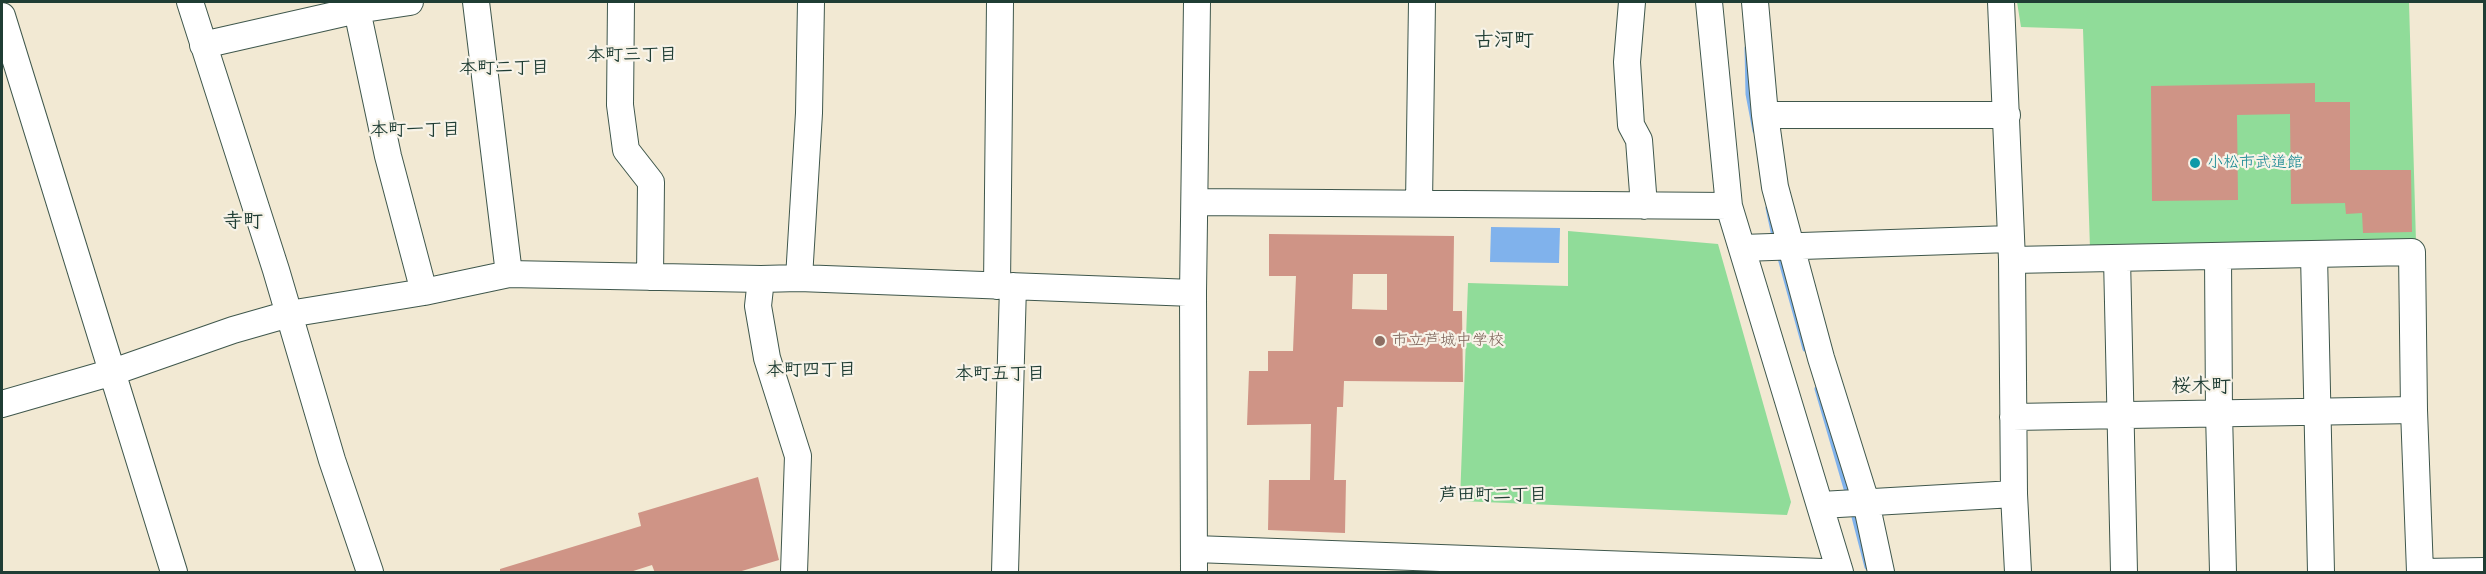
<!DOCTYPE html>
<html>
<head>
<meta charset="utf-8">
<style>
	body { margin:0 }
	#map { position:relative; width:2486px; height:574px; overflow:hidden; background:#f2e9d3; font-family:Pangolin,sans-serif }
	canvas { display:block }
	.frame { position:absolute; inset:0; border:3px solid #1f3d34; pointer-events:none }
</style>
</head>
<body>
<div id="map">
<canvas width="2486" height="574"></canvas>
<div class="frame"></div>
</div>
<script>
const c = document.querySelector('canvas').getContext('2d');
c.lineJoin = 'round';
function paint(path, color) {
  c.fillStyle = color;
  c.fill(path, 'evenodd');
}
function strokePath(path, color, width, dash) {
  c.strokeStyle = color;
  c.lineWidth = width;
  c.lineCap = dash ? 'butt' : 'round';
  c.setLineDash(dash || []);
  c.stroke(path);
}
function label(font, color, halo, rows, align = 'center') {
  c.font = font + ' Pangolin,"Klee One",sans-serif';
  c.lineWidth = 4.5;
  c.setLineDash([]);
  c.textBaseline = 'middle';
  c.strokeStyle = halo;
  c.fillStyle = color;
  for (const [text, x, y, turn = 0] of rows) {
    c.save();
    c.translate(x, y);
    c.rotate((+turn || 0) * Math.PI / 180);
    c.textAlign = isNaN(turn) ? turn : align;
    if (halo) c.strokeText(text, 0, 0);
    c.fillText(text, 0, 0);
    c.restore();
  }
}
paint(new Path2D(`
	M2017,2H2409L2416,242L2090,249L2083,29L2021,27Z
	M1568,231L1718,244L1791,502L1787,515L1460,501L1468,283L1568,286Z`), '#90dc99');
paint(new Path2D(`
	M1491,227L1560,228L1559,263L1490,262Z`), '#80b2ec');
strokePath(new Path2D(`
	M1747,48L1748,94L1755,131
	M1768,208L1774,236
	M1780,258L1805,349
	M1817,389L1847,492
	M1853,513L1867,567`), '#80b2ec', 5);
paint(new Path2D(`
	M2315,83V102H2350V170H2411L2412,232L2363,233L2362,213L2346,214L2345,203L2291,204L2290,114L2237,115L2238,200L2152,201L2151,86Z
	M1269,234L1454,236L1453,311H1462L1463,382L1344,381L1343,407H1337L1334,480H1346L1345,533L1268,530L1269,480H1310L1311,424L1247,425L1249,371H1268V351H1293L1296,276H1269ZM1353,274H1387V310L1352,309Z
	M758,477L779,560L735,573H655L652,565L627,573H500V569L641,526L638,513Z`), '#cf9486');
const minor = new Path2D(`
	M190,2L276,270L332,460L370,572
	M476,2L509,274
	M621,2L620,105L626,150L651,182L650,277
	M1632,2L1627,62L1631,125L1639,140L1644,206
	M1709,2L1729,206L1840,572
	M1755,2L1765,115L1775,187L1821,358L1866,502L1881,572
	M2001,2L2012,260L2014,494L2018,572
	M357,10L388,156L424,292
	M2,16L174,572
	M203,45L357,10L410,2
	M1765,115H2007
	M1195,202L1729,206
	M1419,203L1422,2
	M1742,248L2010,239
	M2314,255L2321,572
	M2218,256L2219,413L2223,572
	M2117,258L2124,572
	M2012,260L2412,252L2414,410L2013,417
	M799,278L809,113L811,2
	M761,279L758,306L767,358L798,456L794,572
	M997,286L1000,2
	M2,404L113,372L233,330L289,314L424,292L509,274L761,279L799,278L1193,293
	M2414,410L2420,572
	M1821,505L2014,494
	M1195,549L1822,572
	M1005,572L1013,286
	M1194,572L1193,293L1197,2
	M2422,572L2484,571`);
strokePath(minor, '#3f574c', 28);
strokePath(minor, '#fff', 26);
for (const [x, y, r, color] of [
	[2195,163,6,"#0f9aa8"],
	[1380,341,6,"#8d6e63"]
]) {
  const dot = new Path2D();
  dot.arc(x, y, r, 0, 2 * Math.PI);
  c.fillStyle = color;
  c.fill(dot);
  strokePath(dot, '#f7f3e8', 2);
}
label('16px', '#0d838f', '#f7f3e8', [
	["小松市武道館",2207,163]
], 'left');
label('16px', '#785e54', '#f7f3e8', [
	["市立芦城中学校",1392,341]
], 'left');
label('bold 18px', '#1f3d34', '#f7f3e8', [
	["本町三丁目",632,55],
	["本町二丁目",504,68],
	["本町一丁目",415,130],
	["本町四丁目",811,370],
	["本町五丁目",1000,374],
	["芦田町二丁目",1493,495]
]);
label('bold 20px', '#1f3d34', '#f7f3e8', [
	["古河町",1504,41],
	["寺町",243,222],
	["桜木町",2201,387]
]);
</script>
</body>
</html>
